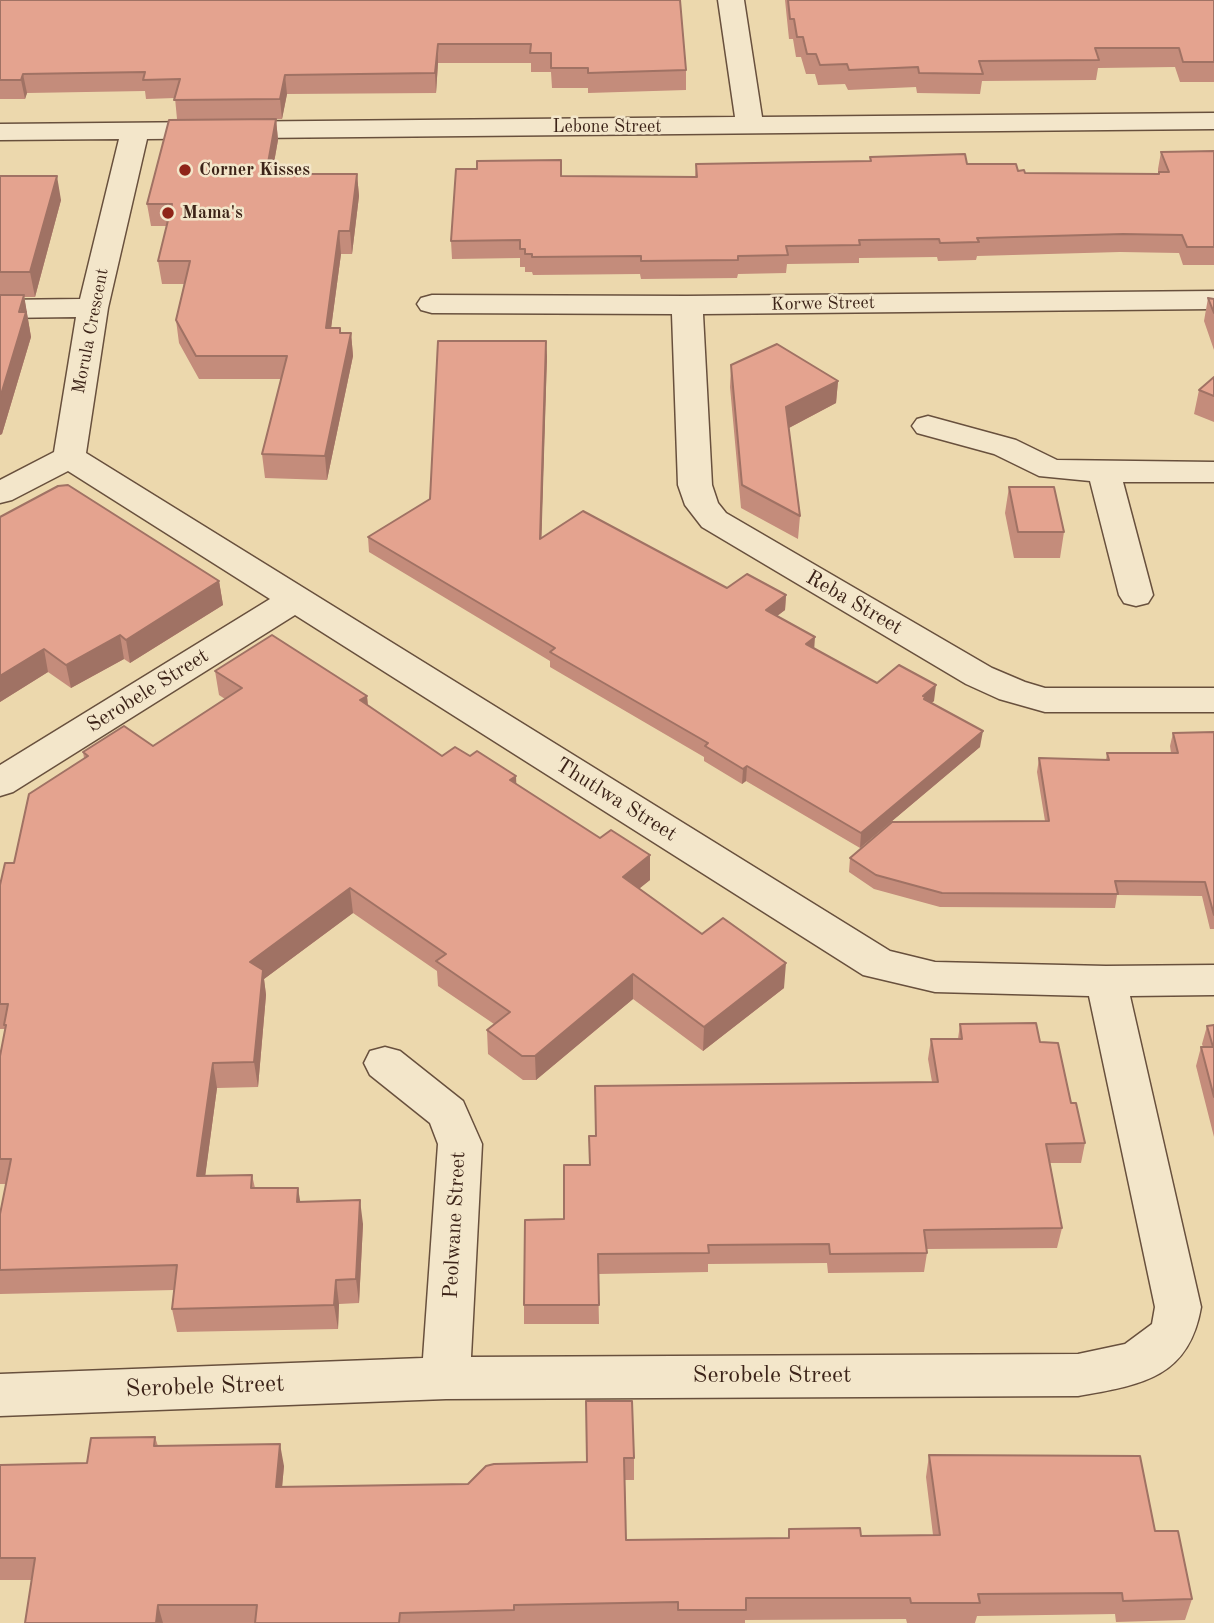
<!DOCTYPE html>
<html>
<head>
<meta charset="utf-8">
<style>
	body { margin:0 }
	canvas { display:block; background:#ecd8ad }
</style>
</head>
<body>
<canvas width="1214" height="1623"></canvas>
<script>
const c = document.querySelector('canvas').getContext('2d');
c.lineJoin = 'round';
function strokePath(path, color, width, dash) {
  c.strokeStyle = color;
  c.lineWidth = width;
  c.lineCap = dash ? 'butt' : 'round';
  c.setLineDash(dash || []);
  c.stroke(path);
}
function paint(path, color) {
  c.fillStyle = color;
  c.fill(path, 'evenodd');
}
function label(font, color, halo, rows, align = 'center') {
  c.font = font + ' "Old Standard TT",serif';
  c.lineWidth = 5;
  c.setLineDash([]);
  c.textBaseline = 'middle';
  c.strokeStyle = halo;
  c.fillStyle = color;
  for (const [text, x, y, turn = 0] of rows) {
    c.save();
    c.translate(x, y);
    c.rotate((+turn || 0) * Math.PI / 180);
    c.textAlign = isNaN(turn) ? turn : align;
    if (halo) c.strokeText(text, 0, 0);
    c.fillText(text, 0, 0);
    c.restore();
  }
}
const minor = new Path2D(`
	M718,0H744L762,117L1214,113V129L147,139L108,308L86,453L890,951L935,962L1106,966L1214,965V995L1130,996L1201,1307C1189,1378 1141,1385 1078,1396L446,1399L0,1416V1374L423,1358L438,1144L430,1123L370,1075L364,1063L370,1051L385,1047L400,1051L463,1101L482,1144L471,1357L1078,1354L1125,1344L1152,1324L1155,1307L1089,996L935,992L863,975L295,615L13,792L0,796V765L270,599L68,471L12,500L0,503V480L54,452L76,317L0,318V300L80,299L119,139L0,140V124L735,117Z
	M1214,291V309L703,314L712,485L718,503L726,513L992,668L1025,682L1045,688H1214V712H1045L999,699L966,684L702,527L685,505L678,485L672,314L432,313L421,310L417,304L421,298L432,295L687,296Z
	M928,416L1016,440L1057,460L1214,462V482H1123L1153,595L1148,603L1136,606L1124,603L1119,595L1090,481L1039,476L994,454L917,433L912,426L917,419Z`);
strokePath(minor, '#68503d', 3);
paint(minor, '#f3e6ca');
paint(new Path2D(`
	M0,0H680L686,70V90L588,93V88H552L551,72H531V63H438L436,93L287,94L282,119H276L278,140L272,174H357L359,196L352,254H341L331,328H340L341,333H351L353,356L327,480L265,478L262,454L281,379H199L179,343L176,320L184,284H162L158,261L167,226H151L147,204L177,119L175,98L146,99L145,91L27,93L25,99H0Z
	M785,0H1214V82H1180L1175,67L1098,68L1096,80L982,81L980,94L917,93L916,87L848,90L845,84L818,85L815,74H806L801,57H796L793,39H789Z
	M1214,151V265H1183L1179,253L1120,252L977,256L976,260L938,261L937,257L859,258V263L787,264L786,273L738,274L737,278L641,279L640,274L533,275L532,272H525V267H520V258L452,259L451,241L561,176L695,177L696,164L870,161V157L967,164L1018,171L1025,173L1158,174V169L1161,152Z
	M0,176L61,200L35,297H24L31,337L2,434L0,435Z
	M1208,298L1214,299V350L1204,321Z
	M547,356L541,539L727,588L786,595L785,610L777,616L815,649L877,683L934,701L931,703L980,747L860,848L746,781L742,784L704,761V757L550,667V661L369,552L368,537L430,499Z
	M731,365L838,381L836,403L789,428L800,516L798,539L741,508L730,387Z
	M1214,377V422L1194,414L1199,390Z
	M1009,487L1064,532L1060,558H1014L1005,513Z
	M0,517L219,581L223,605L130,663L124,659L71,688L48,672L0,702Z
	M215,671L367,696L368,706L442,756H470L516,776V784L600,838L650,855V880L639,888L702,934L784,988L703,1051L633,999L536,1080H523L488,1054L487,1030L494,1024L438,986L437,971L353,913L264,979L266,995L258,1087L217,1088L205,1176L252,1175L255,1188L300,1202L363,1224L359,1303L339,1304L338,1329L177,1332L172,1309L174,1290L0,1294V1214L6,1184H0V1056L5,1031V1029H0V885L84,758L83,752L153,746L225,699L219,695Z
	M1214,732V929H1210L1202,896L1117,895L1115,908L940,907L874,889L849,872L850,858L1045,821L1037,772L1039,758L1106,760L1107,753H1171L1170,746L1173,733Z
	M960,1024L1040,1042L1071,1103L1085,1143L1081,1163H1050L1062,1228L1057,1248L927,1249V1253L924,1272L828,1273L827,1263L708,1264V1272L598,1274L599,1324H524V1305L589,1165L596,1136L932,1082L928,1059L931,1039H958Z
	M1214,1025V1137L1196,1066L1201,1047H1203L1202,1044L1207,1026Z
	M586,1401L634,1458V1480H625L626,1540L788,1538L789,1529L861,1536L933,1535L926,1477L929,1455L1155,1531L1192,1599L1185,1620L1116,1622L1115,1614L977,1616L975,1623H907L906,1619L745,1620V1623H25L32,1580H0V1465L87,1463L155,1437L158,1446L284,1466L282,1487L468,1484L587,1462Z`), '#c48c7b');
paint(new Path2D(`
	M438,44V63L436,93L435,73Z
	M23,74L27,93L25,99L21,80Z
	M285,75L287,94L282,119L280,99Z
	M276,119L278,140L268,196L266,174Z
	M357,174L359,196L352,254L350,231Z
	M57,176L61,200L35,297L30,272Z
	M339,231L341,254L328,351L326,328Z
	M24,295L31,337L2,434L0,435V398Z
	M351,333L353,356L327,480L325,456Z
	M546,341L547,356L541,554L540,539Z
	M838,381L836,403L785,430L786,407Z
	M219,581L223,605L130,663L126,640Z
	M786,595L785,610L765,625L766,610Z
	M120,635L124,659L71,688L66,665Z
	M815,637L814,652L806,644Z
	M44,649L48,672L0,702V676Z
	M936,685L934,701L925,708L923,696Z
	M367,696L369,720L360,700Z
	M983,731L980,747L860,848L861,833Z
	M747,766L746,781L742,784L743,769Z
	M516,776L517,800L510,780Z
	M650,855V880L623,902V877Z
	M350,888L353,913L264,979L266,995L258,1087L254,1062L250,962Z
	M786,963L784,988L703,1051L704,1027Z
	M633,974V999L536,1080L535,1056Z
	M213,1063L217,1088L202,1200L197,1176Z
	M298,1188L302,1212L297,1202Z
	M360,1200L363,1224L359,1303L356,1279Z
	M336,1280L339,1304L338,1329L334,1305Z
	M280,1444L284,1466L280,1509L276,1487Z
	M158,1605L163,1623H156Z`), '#a07264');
const building = new Path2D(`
	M0,0H680L686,70L588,73V68H551V53H530L531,44H438L435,73L285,75L280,99L174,100L180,79L143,80L145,72L23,74L21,80H0Z
	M788,0H1214V62H1183L1179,48H1095L1099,60L979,61L983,74L919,73L918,67L849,70L847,64L820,65L816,54H807L803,37H797L794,19H790Z
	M276,119L266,174H357L350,231H339L326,328H340V333H351L325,456L262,454L287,356H196L176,320L190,261H158L172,204H147L169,120Z
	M1214,151V247H1187L1182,235L1123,234L977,238L979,242L940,243L939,239L859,240L860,245L786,246L788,255L738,256V260L641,261V256L532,257V254H525V249H520V240L451,241L456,169H477V161L561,160V176L697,177L696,164L871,161L870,157L965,154L967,164H1016L1018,171L1024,170L1025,173L1159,174V172H1169L1161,152Z
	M0,176H57L30,272H0Z
	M0,295H24L19,312H26L0,398Z
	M1208,298L1214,299V313Z
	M438,341H546L540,539L583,511L727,588L747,574L786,595L766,610L815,637L806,644L877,683L899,665L936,685L923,696L926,697L924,699L983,731L861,833L747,766L743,769L705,746L708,743L550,652L555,648L368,537L430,499Z
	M777,344L838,381L786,407L800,516L742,485L731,365Z
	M1214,377V396L1199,390Z
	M68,485L219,581L126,640L120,635L66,665L44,649L0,676V517L58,486Z
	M1009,487H1054L1064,532H1018Z
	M272,635L367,696L360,700L442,756L455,747L470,756L477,751L516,776L510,780L600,838L611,830L650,855L623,877L702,934L723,918L786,963L704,1027L633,974L535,1056H522L487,1030L510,1012L436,961L446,954L350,888L250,962L263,970L254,1062L213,1063L197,1176L252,1175L251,1188H298L297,1202L360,1200L356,1279L336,1280L334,1305L172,1309L177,1265L0,1270V1214L11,1159H0V1056L6,1025H4L8,1004H0V885L5,863H14L29,794L88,756L83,752L124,726L153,746L242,688L215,671Z
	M1214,732V915L1205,882L1115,881L1118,894L942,893L876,875L850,858L892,822L1049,821L1039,758L1109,760L1107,753H1178L1173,733Z
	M1036,1023L1040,1042L1058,1043L1071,1103H1076L1085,1143L1046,1144L1062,1228L924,1230L927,1253L830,1254L829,1244L708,1245L709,1253L598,1254L599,1305H524L525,1220L564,1219V1165H590L589,1136H596L595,1086L938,1082L931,1039H962L960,1024Z
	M1214,1025V1097L1201,1047H1213L1207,1026Z
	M586,1401H632L634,1458H624L626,1540L789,1538V1529L860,1528L861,1536L940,1535L929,1455L1140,1456L1155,1531H1178L1192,1599L1123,1601L1122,1593L978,1594L980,1603H911L910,1598H746V1610H678V1602L514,1605V1610L400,1613L399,1623H255L257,1605H158L156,1623H25L35,1558H0V1465L87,1463L91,1438L155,1437L154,1446L280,1444L276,1487L468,1484L486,1466L494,1464L587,1462Z`);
paint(building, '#e4a38f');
strokePath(building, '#a07264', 2);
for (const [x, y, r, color] of [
	[185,170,7,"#8f2418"],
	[168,213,7,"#8f2418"]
]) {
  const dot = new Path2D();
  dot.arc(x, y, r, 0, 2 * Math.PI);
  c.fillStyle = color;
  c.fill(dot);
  strokePath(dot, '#f3e6ca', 2.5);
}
label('18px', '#3c2318', '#f3e6ca', [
	["Lebone Street",607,127],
	["Korwe Street",823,304,-1],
	["Morula Crescent",91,331,-79]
]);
label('bold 18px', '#3c2318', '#f3e6ca', [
	["Corner Kisses",199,170],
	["Mama's",182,213]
], 'left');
label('21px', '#3c2318', '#f3e6ca', [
	["Reba Street",854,603,30],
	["Serobele Street",148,691,-32],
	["Thutlwa Street",616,800,32],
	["Peolwane Street",455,1225,-87]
]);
label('24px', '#3c2318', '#f3e6ca', [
	["Serobele Street",772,1376],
	["Serobele Street",205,1387,-2]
]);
</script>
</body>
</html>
